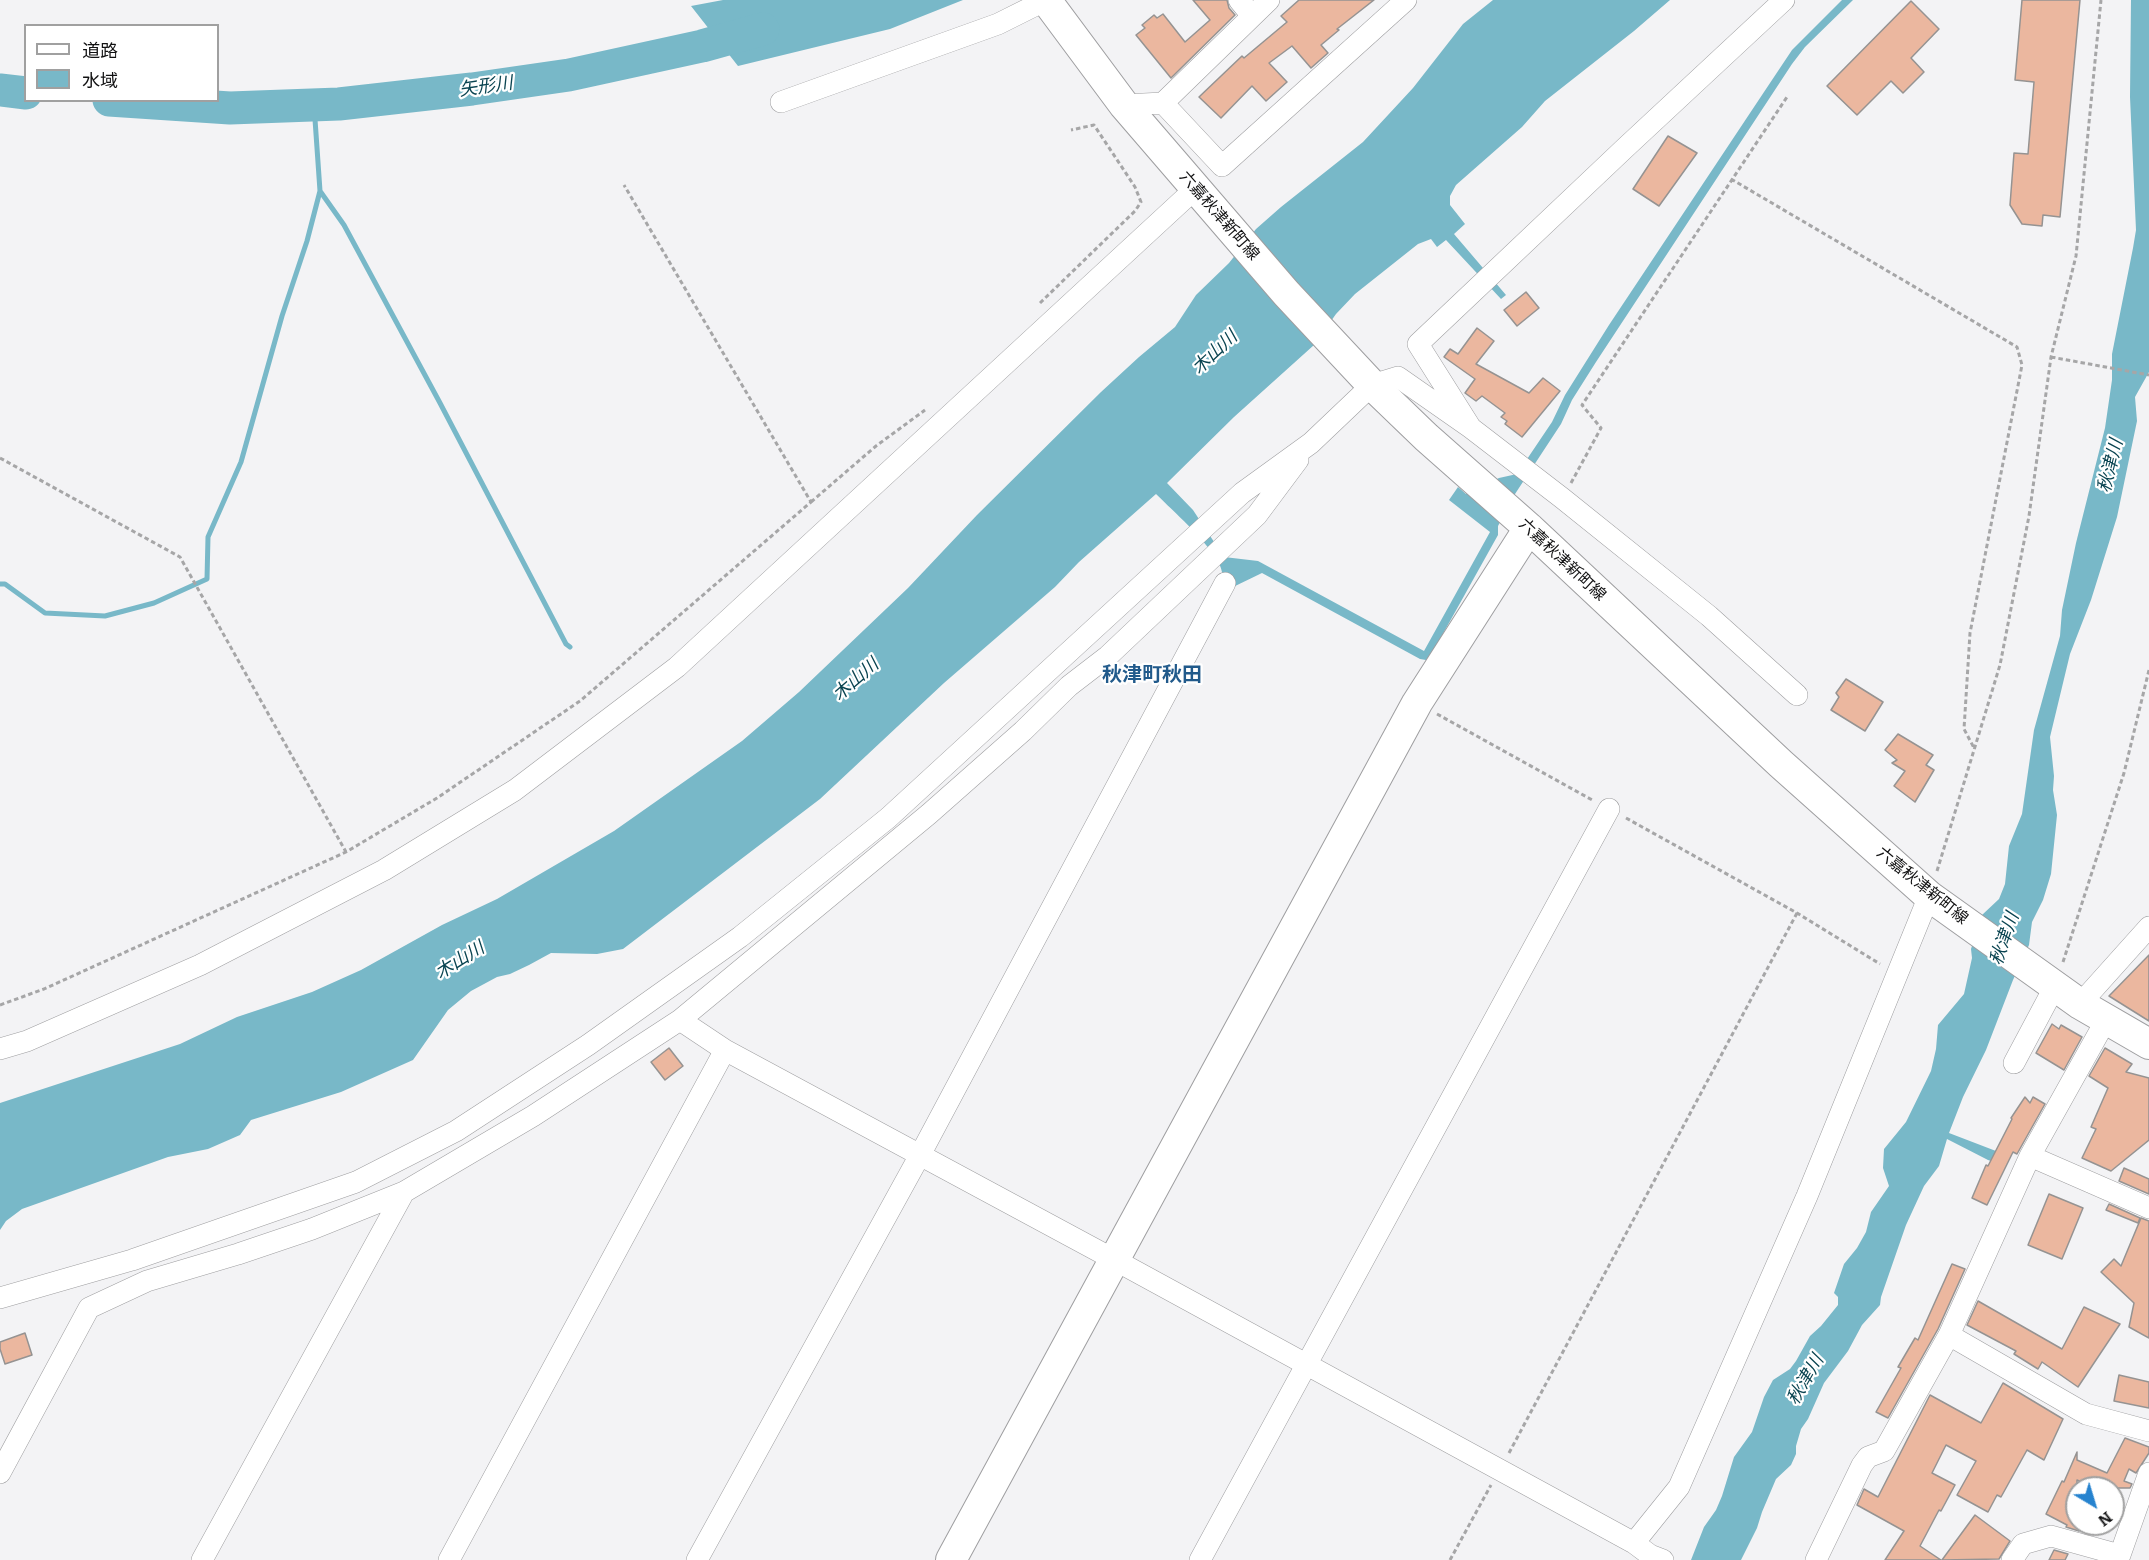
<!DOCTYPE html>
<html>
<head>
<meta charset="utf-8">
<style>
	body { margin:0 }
	#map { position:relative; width:2149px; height:1560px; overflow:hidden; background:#f3f3f5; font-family:Bitter,"Noto Sans JP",serif }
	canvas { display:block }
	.legend { position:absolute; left:24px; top:24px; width:195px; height:78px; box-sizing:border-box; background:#fff; border:2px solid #a0a0a0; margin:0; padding:8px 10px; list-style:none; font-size:18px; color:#111112 }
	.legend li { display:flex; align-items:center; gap:12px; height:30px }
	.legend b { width:30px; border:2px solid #a0a0a0 }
	.north { position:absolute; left:2065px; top:1476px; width:60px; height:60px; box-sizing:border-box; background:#fff; border:2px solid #a0a0a0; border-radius:50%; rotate:142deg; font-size:16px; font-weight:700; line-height:24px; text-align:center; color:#111112 }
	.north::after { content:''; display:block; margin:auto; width:21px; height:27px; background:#2683cf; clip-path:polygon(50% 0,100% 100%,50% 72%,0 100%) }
</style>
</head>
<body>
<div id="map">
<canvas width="2149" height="1560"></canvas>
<ul class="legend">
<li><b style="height:8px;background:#fff"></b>道路</li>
<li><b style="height:16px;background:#78b8c8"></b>水域</li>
</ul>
<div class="north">N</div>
</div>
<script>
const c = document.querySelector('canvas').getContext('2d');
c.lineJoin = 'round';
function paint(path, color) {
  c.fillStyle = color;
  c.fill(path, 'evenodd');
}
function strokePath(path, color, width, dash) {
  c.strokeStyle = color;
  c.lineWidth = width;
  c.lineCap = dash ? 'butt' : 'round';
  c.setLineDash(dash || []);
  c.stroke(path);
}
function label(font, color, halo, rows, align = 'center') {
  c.font = font + ' Bitter,"Noto Sans JP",serif';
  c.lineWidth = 4.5;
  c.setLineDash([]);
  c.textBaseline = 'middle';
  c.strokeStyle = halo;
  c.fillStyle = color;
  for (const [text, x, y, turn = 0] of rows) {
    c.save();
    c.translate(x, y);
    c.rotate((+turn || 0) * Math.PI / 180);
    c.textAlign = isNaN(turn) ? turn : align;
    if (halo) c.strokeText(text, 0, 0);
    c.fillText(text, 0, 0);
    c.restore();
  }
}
paint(new Path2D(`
	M723,0H963L890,29L738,66L691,6Z
	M1493,0H1670L1634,31L1545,101L1522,127L1456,185L1450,196V205L1465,224L1454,234L1506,295L1501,299L1446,240L1437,247L1431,239L1418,244L1355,294L1336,314L1314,345L1234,417L1167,483L1193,510L1224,557L1258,561L1424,651L1490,532L1449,500L1458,487L1466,494L1499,478L1517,474L1552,422L1565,395L1609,325L1764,92L1792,50L1842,0H1853L1805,47L1792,64L1596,362L1572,400L1561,424L1515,494L1498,526V535L1430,657L1426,660L1420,659L1262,573L1231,588C1221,581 1224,570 1217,560C1203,537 1175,513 1156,494L1079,562L1055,587L944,683L820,799L623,949L597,954L551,953L529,965L510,974L497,977L471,991L448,1010L413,1060L341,1092L251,1120L240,1135L208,1149L168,1157L22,1209L6,1221L0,1230V1103L180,1044L237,1017L312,992L361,970L442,925L497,899L614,831L742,741L799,692L908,588L977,515L1101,392L1139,357L1175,327L1196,295L1229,263L1256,229L1281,207L1363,142L1413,88L1463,24Z
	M2131,0H2149V372L2135,397L2137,421L2117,517L2091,600L2070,654L2050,737L2054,776L2053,790L2057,815L2051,874L2043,900L2032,922L2029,945L2013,980L1986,1050L1963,1097L1949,1133L2009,1156L2005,1166L1988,1160L1947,1139L1939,1166L1924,1186L1906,1225L1881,1297L1880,1305L1862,1325L1848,1351L1824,1383L1808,1419L1801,1429L1796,1446V1454L1791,1465L1776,1479L1762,1512L1757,1528L1741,1560H1691L1704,1527L1716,1510L1722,1496L1734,1457L1752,1432L1764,1397L1773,1380L1790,1369L1796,1361L1810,1336L1821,1326L1838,1305V1297L1834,1293L1844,1264L1857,1248L1866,1232L1871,1212L1889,1186L1883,1168L1884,1149L1906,1122L1931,1071L1936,1049L1938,1025L1964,994L1972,958L1971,949L1982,915L1999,899L2005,884L2009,846L2022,814L2034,730L2060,636L2062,610L2076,543L2105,428L2112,380V354L2133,248L2136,230L2130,97Z`), '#78b8c8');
strokePath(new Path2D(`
	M320,191L344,225L440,403L566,644L570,647
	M0,584H5L45,613L105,616L154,603L207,579L208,537L241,462L282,316L307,241L320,191L314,105`), '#78b8c8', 5);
strokePath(new Path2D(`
	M0,90L26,93
	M109,100L230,108L339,104L472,89L569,75L702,46L763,29`), '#78b8c8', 33);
const building = new Path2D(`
	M1193,0H1227L1229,8L1235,15L1171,78L1136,35L1145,28L1142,25L1154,15L1157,18L1163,14L1185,42L1210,20Z
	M1299,0H1374L1337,29L1339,30L1321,45L1328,53L1311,68L1292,46L1269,63L1287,82L1266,101L1252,86L1221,118L1199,97L1242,56L1244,58L1287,22L1281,16Z
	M2022,0H2080L2060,217L2043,215L2042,226L2022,224L2010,205L2014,153L2028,154L2034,82L2015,80Z
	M1911,1L1939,29L1911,58L1924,72L1903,93L1891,81L1857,115L1827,86Z
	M1668,136L1697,153L1659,206L1633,189Z
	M1526,292L1539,308L1517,326L1504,310Z
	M1477,328L1494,341L1476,364L1529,393L1543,378L1560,391L1522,437L1505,424L1507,421L1501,417L1505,413L1482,396L1476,401L1465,393L1475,379L1444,357L1450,349L1458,354Z
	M1846,679L1883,702L1865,731L1831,710L1839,697L1836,693Z
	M1898,734L1933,755L1926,765L1934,770L1915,802L1894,786L1905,771L1892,763L1897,760L1885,750Z
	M2149,955V1021L2109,996Z
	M2052,1024L2059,1029L2061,1025L2082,1037L2064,1070L2036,1053Z
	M669,1048L683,1066L665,1080L651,1062Z
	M2105,1048L2132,1064L2126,1072L2149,1078V1140L2111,1171L2082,1158L2096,1129L2091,1127L2108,1088L2089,1076Z
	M2025,1097L2030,1103L2033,1097L2045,1104L2017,1154L2013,1152L1987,1205L1972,1198L1986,1165L1988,1166L2012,1119L2011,1118Z
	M2124,1168L2149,1179V1194L2119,1181Z
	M2049,1194L2083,1208L2062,1259L2028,1245Z
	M2109,1204L2140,1218L2138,1223L2106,1210Z
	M2141,1218L2149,1221V1338L2129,1327L2134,1303L2101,1272L2114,1259L2121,1266Z
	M1952,1264L1965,1269L1938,1329L1888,1418L1876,1412L1901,1368L1898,1367L1915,1338L1918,1340Z
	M1978,1301L2062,1349L2084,1307L2120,1324L2078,1387L2042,1362L2038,1369L2014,1354L2016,1351L1967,1325Z
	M25,1333L32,1355L5,1364L0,1349V1342Z
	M2119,1375L2149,1382V1408L2114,1401Z
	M2003,1383L2063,1419L2044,1460L2027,1450L2001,1497L1997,1495L1988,1512L1957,1495L1976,1461L1946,1445L1932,1473L1955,1485L1941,1511L1939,1510L1920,1546L1941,1560H1885L1904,1531L1857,1505L1864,1489L1878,1497L1930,1395L1981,1423Z
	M2125,1438L2149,1447V1453L2136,1473L2129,1469L2124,1481L2132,1484L2130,1488H2095L2077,1480V1524H2083L2079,1531L2066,1527L2067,1525L2046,1514L2062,1481L2064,1482L2077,1452V1460L2107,1473Z
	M1975,1515L2010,1541L1999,1559L1942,1560Z
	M2054,1550L2068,1554L2065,1560H2049Z`);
paint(building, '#ebb79f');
strokePath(building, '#959392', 1.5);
const street = new Path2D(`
	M1239,0L1252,16
	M1784,0L1625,148L1418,344L1471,428L1562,498L1709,616L1797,695
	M781,102L998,24L1046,0
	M1163,103L1222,166L1406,0
	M1124,105L1163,103L1269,0
	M2080,1004L2149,927
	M680,1020L725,1050L1113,1259L1634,1543L1650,1555L1663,1560
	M0,1049L27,1041L200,965L384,870L515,790L677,667L1196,188
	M2014,1063L2055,986
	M2030,1156L2149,1208
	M0,1298L132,1260L356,1182L456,1131L588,1045L740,937L888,818L1242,493L1311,443L1372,385L1398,377L1471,428
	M1949,1335L2086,1414L2149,1431
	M0,1473L89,1308L147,1281L238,1254L312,1229L404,1192L533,1116L680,1020L929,814L1023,731L1069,686L1108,656L1257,515L1298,460
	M1634,1543L1679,1487L1807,1196L1929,896
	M202,1560L404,1192
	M449,1560L725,1050
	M697,1560L920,1155L1225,583
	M1200,1560L1609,809
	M1816,1560L1862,1465L1868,1457L1884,1451L1949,1335L2030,1156L2106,1020
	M2012,1560L2023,1544L2051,1536L2120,1555L2149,1473`);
const secondary = new Path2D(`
	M1046,0L1124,105L1286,293L1372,385L1426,437L1529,528L1781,764L1929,896L2080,1004L2149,1044
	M951,1560L1417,703L1529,528`);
strokePath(street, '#9e9ea0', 22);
strokePath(secondary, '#9e9ea0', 32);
strokePath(new Path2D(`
	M1731,179L2017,347L2022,365L1970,633L1964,729L1974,748
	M1040,303L1135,211L1141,202L1135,187L1094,125L1071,130
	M2051,357L2149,375
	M0,458L180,557L346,852
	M1571,483L1601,428L1582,405L1787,97
	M811,502L876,446L925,410
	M1437,714L1594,801
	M1626,818L1797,913L1880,964
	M1937,871L2000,665L2029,516L2051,357L2076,256L2101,0
	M2063,962L2124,773L2149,670
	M0,1005L44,989L346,852L437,798L580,701L811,502L624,185
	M1509,1453L1797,913
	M1450,1560L1491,1485`), '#a6a6a7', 3, [4.5, 3]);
strokePath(street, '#fff', 21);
strokePath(secondary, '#fff', 30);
label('16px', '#111112', '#fff', [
	["六嘉秋津新町線",1219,216,49],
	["六嘉秋津新町線",1562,560,43],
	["六嘉秋津新町線",1922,886,39]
]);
label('italic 18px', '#0a4451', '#fff', [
	["矢形川",486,87,-8],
	["木山川",1215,353,-43],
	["秋津川",2111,466,-76],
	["木山川",856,680,-41],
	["秋津川",2005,939,-71],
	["木山川",460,961,-32],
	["秋津川",1806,1380,-60]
]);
label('bold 20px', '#215a8b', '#fff', [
	["秋津町秋田",1152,675]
]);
</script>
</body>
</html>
